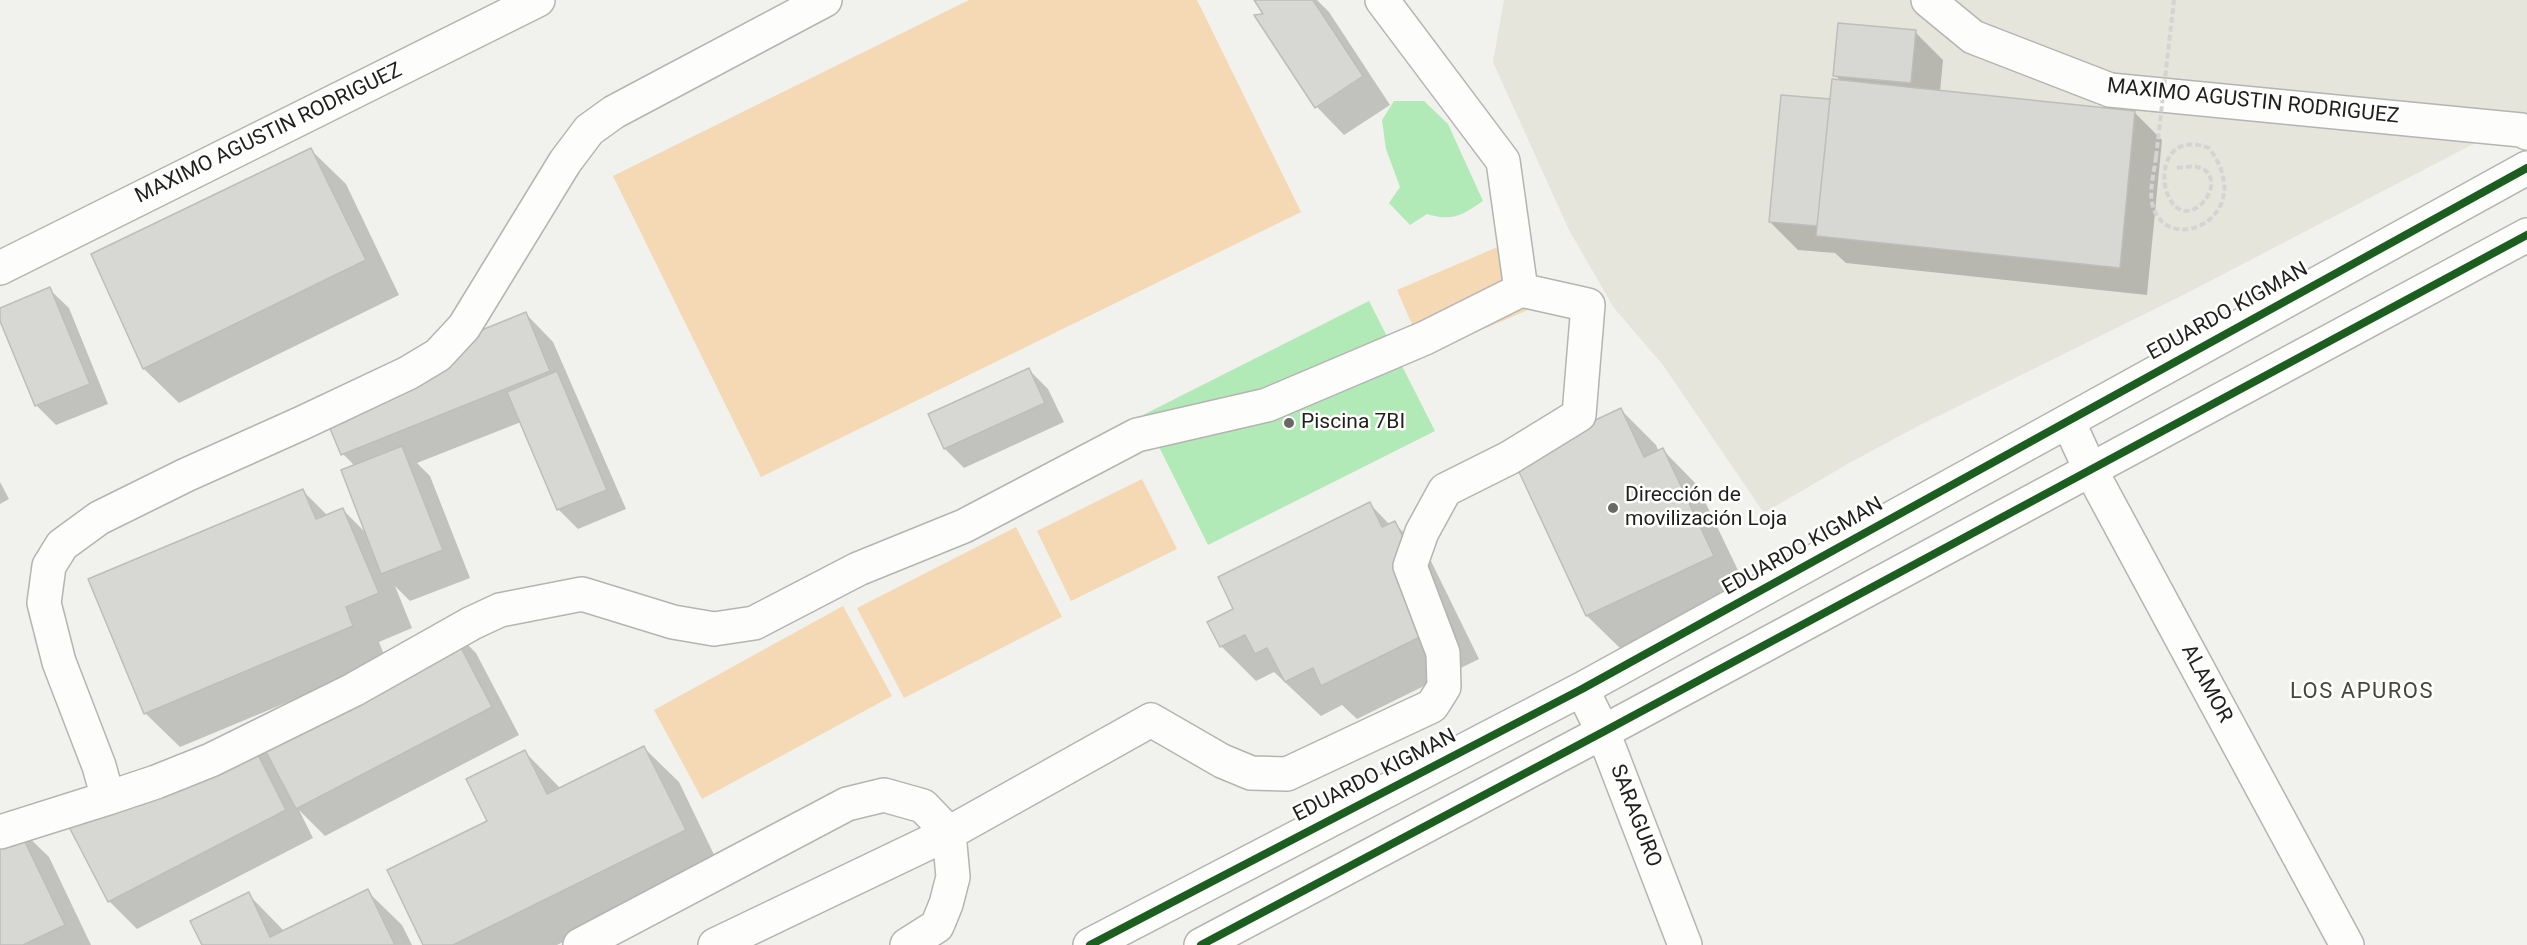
<!DOCTYPE html>
<html>
<head>
<meta charset="utf-8">
<style>
	body { margin:0 }
	canvas { display:block; background:#f1f1ed }
</style>
</head>
<body>
<canvas width="2527" height="945"></canvas>
<script>
const c = document.querySelector('canvas').getContext('2d');
c.lineJoin = 'round';
function paint(path, color) {
  c.fillStyle = color;
  c.fill(path, 'evenodd');
}
function strokePath(path, color, width, dash) {
  c.strokeStyle = color;
  c.lineWidth = width;
  c.lineCap = dash ? 'butt' : 'round';
  c.setLineDash(dash || []);
  c.stroke(path);
}
function label(font, color, halo, rows, align = 'center') {
  c.font = font + ' Roboto,sans-serif';
  c.lineWidth = 5;
  c.setLineDash([]);
  c.textBaseline = 'middle';
  c.strokeStyle = halo;
  c.fillStyle = color;
  for (const [text, x, y, turn = 0] of rows) {
    c.save();
    c.translate(x, y);
    c.rotate((+turn || 0) * Math.PI / 180);
    c.textAlign = isNaN(turn) ? turn : align;
    if (halo) c.strokeText(text, 0, 0);
    c.fillText(text, 0, 0);
    c.restore();
  }
}
paint(new Path2D(`
	M1504,0H2527V116L2187,293L1918,426L1851,462L1764,513L1663,365L1614,308L1569,230L1493,62Z`), '#e5e5dc');
paint(new Path2D(`
	M969,0H1197L1301,212L761,477L613,176Z
	M1514,240L1542,304L1425,354L1397,290Z
	M1142,479L1177,549L1071,601L1037,531Z
	M1016,527L1062,617L904,698L857,608Z
	M843,606L892,696L702,799L654,710Z`), '#f5d8b4');
paint(new Path2D(`
	M1394,101H1424L1448,124L1483,201C1462,215 1453,222 1427,214L1410,225L1389,203L1400,187L1386,149L1382,120Z
	M1369,301L1435,431L1208,545L1143,415Z`), '#b1e9b7');
paint(new Path2D(`
	M1256,0H1317L1329,12L1390,105L1344,135L1317,107L1256,16L1266,15Z
	M1915,32L1943,60L1940,92L2134,112L2162,140L2147,295L1846,263L1835,253L1798,250L1770,222L1842,82L1835,75Z
	M311,150L346,184L399,295L179,403L144,369L93,255Z
	M49,289L69,308L108,404L56,425L37,406L0,317V310Z
	M526,314L553,342L626,509L578,529L558,509L521,422L417,463L430,476L470,578L410,601L395,586L412,628L379,642L385,657L448,625L476,653L519,735L325,836L299,810L313,838L137,929L109,901L245,733L270,757L317,690L180,747L145,713L303,491L328,516L343,510L367,534L355,466L343,454Z
	M1029,370L1048,389L1064,422L964,468L945,449Z
	M1621,410L1656,445L1659,452L1663,450L1697,485L1748,591L1622,650L1587,616L1515,460Z
	M0,482L9,499L0,504Z
	M1370,504L1390,525L1394,523L1429,557L1479,659L1357,719L1342,705L1321,716L1274,672L1256,681L1221,646L1235,610Z
	M644,748L679,782L719,865L557,945H425L524,751L561,789Z
	M14,823L49,857L91,945H0Z
	M367,891L402,925L412,945H203L248,894L284,931Z`), '#0003');
const building = new Path2D(`
	M1254,0H1313L1363,76L1315,108L1254,15L1263,14Z
	M1838,23L1916,30L1911,83L1833,76Z
	M1832,79L2135,111L2120,268L1816,236Z
	M1781,95L1830,99L1817,226L1769,222Z
	M311,148L366,260L143,369L91,254Z
	M50,287L90,384L35,406L0,321V308Z
	M526,312L550,371L341,455L317,397Z
	M1029,368L1045,403L944,449L928,414Z
	M557,371L607,490L557,510L507,392Z
	M1621,408L1644,457L1663,448L1714,556L1586,616L1513,459Z
	M402,446L443,550L381,574L341,470Z
	M303,489L316,519L343,508L379,593L346,607L353,626L144,714L88,579Z
	M1370,502L1382,527L1395,521L1446,624L1321,686L1313,668L1285,682L1267,648L1255,654L1245,635L1220,647L1207,622L1233,609L1218,577Z
	M448,623L492,707L296,809L252,725Z
	M246,731L286,810L108,902L67,823Z
	M644,746L686,830L453,945H423L387,870L487,821L466,779L525,750L547,794Z
	M15,821L65,925L23,945H0V828Z
	M368,889L395,945H202L190,921L249,892L270,937Z`);
paint(building, '#d7d7d4');
strokePath(building, '#bdbdba', 1.5);
const minor = new Path2D(`
	M1928,0L1973,37L2110,90L2521,130L2527,133
	M0,268L538,0
	M2068,421L2090,469L2347,945
	M1582,689L1603,732L1685,945
	M108,798L156,782L211,760L353,690L472,623L500,610L582,594L673,622L714,629L754,623L858,569L964,526L1137,435L1267,405L1425,338L1521,290
	M0,832L108,798L99,766L59,662L44,603L49,566L62,545L99,518L186,475L302,423L408,373L438,355L464,327L565,162L589,130L614,112L825,0
	M580,945L847,804L884,795L923,806L949,833L953,877L946,904L937,926L907,945
	M715,945L949,833L1151,720L1222,761L1251,773L1287,774L1432,706L1444,687L1443,653L1410,566L1422,532L1445,490L1509,458L1579,415L1588,305L1521,290L1503,161L1382,0
	M1090,945L1582,689L2527,168
	M1201,945L1603,732L2527,235`);
strokePath(minor, '#b4b4b2', 36);
strokePath(new Path2D(`
	M2156,157C2154,174 2147,196 2155,212C2176,255 2258,213 2209,148C2148,125 2157,221 2192,210C2206,205 2218,184 2207,172C2200,164 2185,167 2176,168`), '#d4d4d3', 4, [6, 3]);
strokePath(minor, '#fdfdfc', 33);
strokePath(new Path2D(`
	M2156,157L2174,0`), '#d4d4d3', 4, [6, 3]);
strokePath(new Path2D(`
	M1090,945L1582,689L2527,168
	M1201,945L1603,732L2527,235`), '#1b5e20', 8);
for (const [x, y, r, color] of [
	[1289,423,6,"#686866"],
	[1613,508,6,"#686866"]
]) {
  const dot = new Path2D();
  dot.arc(x, y, r, 0, 2 * Math.PI);
  c.fillStyle = color;
  c.fill(dot);
  strokePath(dot, '#fffffe', 2);
}
label('21px', '#1f1f1d', '#fffffe', [
	["MAXIMO AGUSTIN RODRIGUEZ",2253,102,6],
	["MAXIMO AGUSTIN RODRIGUEZ",269,134,-26],
	["EDUARDO KIGMAN",2228,312,-29],
	["EDUARDO KIGMAN",1803,547,-29],
	["ALAMOR",2206,684,62],
	["EDUARDO KIGMAN",1375,776,-27],
	["SARAGURO",1635,816,69]
]);
label('21px', '#1f1f1d', '#fffffe', [
	["Piscina 7BI",1301,423],
	["Dirección de",1625,496],
	["movilización Loja",1625,520]
], 'left');
c.letterSpacing = '1.5px';
label('22px', '#454540', '#fffffe', [
	["LOS APUROS",2362,692]
]);
c.letterSpacing = '0px';
</script>
</body>
</html>
